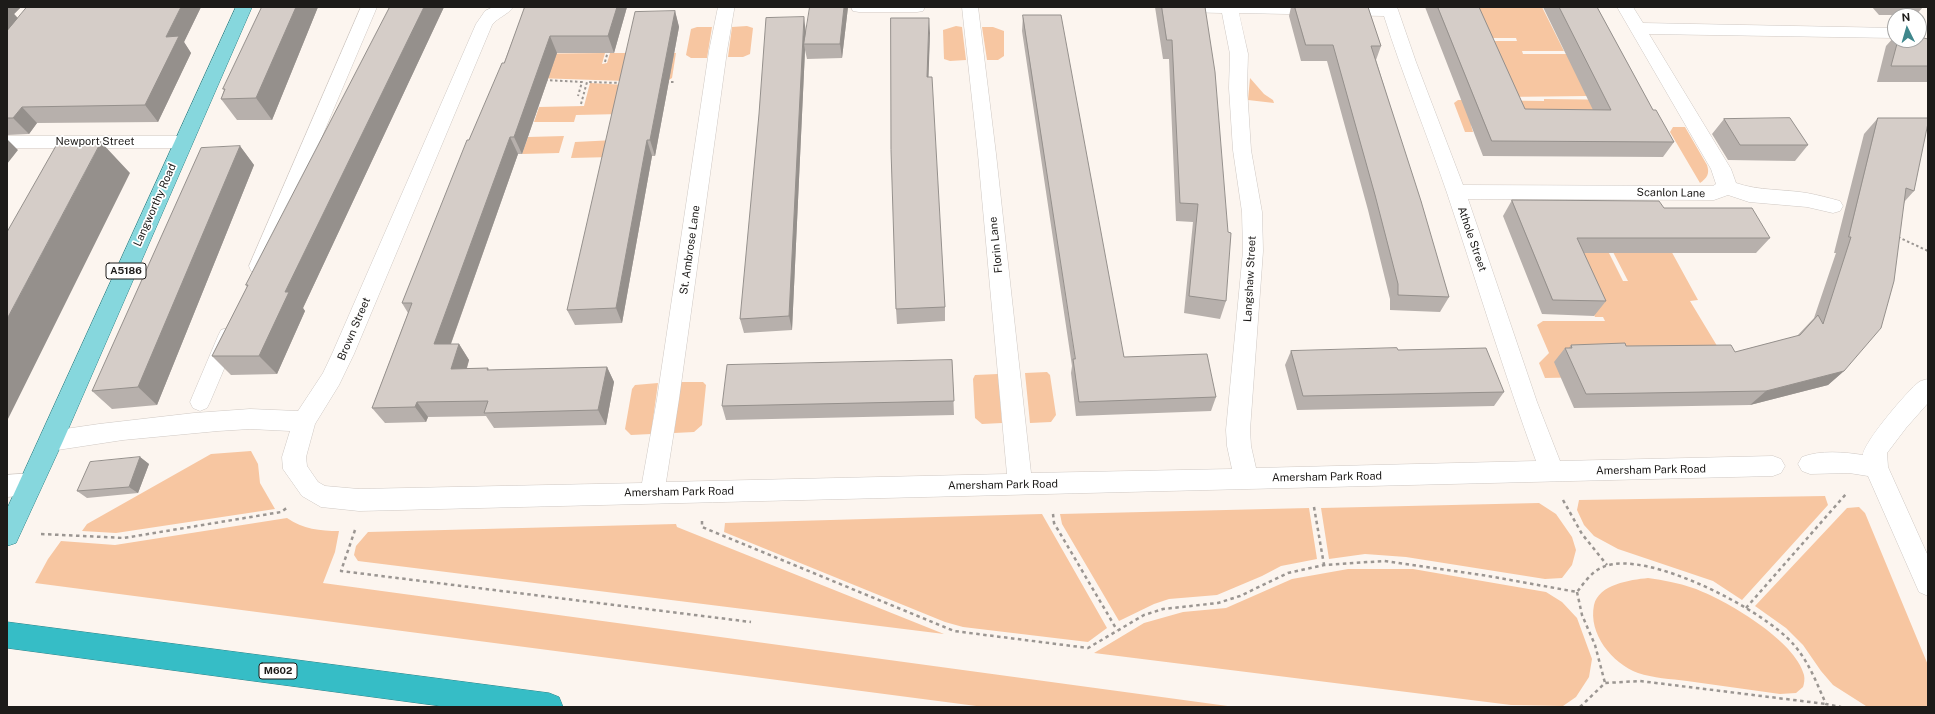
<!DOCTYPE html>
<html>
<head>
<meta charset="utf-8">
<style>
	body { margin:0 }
	#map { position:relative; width:1935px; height:714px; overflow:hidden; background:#fcf5ef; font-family:"Public Sans",sans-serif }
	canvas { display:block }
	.frame { position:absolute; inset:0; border:8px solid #1d1b19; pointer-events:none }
	.north { position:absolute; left:1887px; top:8px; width:40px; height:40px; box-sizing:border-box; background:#fff; border:1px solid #a5a4a3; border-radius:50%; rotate:355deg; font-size:11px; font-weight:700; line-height:16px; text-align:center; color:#1d1b19 }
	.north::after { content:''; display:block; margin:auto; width:14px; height:18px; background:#3f878c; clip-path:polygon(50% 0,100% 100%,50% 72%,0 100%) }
</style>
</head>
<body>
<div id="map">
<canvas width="1935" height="714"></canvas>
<div class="frame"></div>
<div class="north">N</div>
</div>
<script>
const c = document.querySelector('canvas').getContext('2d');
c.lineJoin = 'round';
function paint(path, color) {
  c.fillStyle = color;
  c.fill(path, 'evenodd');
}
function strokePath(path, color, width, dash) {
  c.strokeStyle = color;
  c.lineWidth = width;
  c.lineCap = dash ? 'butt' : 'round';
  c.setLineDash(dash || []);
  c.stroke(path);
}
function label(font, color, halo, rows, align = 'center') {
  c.font = font + ' "Public Sans",sans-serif';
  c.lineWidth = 3.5;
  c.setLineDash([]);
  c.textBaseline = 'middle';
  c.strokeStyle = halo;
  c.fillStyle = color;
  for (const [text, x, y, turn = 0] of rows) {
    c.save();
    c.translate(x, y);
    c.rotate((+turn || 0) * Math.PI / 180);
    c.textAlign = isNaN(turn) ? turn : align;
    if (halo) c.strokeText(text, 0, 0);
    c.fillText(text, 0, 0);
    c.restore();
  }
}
paint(new Path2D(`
	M1465,7H1542L1564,51H1522L1523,54H1570L1587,96L1504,97L1480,41H1517L1516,38H1479Z
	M747,26L753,28L750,54L743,57H728L732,27Z
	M956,26L962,27L966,60L950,61L944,59L943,30Z
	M697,27H712L707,58H691L686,55L691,29Z
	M982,27H993L1004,31V56L998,60H987Z
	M605,53L602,64L607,63L610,53H676L672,78L667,81H625L506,77L515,54Z
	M1250,78L1264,94L1273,100L1274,103L1248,100Z
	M590,83L627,85L621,114L576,115L574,122H534L539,107L584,106Z
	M1544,99L1629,100L1638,106L1491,125H1471L1473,132H1465L1454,103L1458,100L1544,101Z
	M1673,127H1685L1707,165C1710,174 1707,178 1700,183L1670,132Z
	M564,136L559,153L522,154L528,137Z
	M615,140L612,157L571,158L575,142Z
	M1589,213L1623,281H1628L1613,252L1652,216L1698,300L1690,301L1734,374L1545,378L1539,363L1549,353L1537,325L1543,321H1605L1603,317H1595L1569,257Z
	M1047,372L1050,375L1056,415L1051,422L1030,423L1025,373Z
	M998,374L1002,423L982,424L975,418L973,379L975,375Z
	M681,382H703L706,385L702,425L694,432L674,433Z
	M658,383L651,434L631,435L625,429L632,389L635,385Z
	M251,451L258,464L260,483L275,509L116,533L82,531L87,524L211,454Z
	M1825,496L1828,505L1742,600L1713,581L1618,549L1594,536L1584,525L1577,510L1579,500Z
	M1539,503L1556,514L1572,537L1576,550L1572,565L1562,578L1545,579L1406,557L1365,554L1329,559L1321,508Z
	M1859,507L1865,513L1928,665V707L1866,706L1833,685L1821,671L1803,645L1786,628L1755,606L1847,508Z
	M1309,508L1317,559L1281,566L1262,576L1217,595L1169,599L1154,604L1119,621L1062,524L1060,514Z
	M1042,514L1107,628L1088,642L963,627L945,622L724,532L725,523Z
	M287,518C303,529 320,531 339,531L335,552L323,583L1235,707H984L35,583L48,559L61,541L115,545Z
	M676,524L677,527L944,634L358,561L354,555L356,546L368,532Z
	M1348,569H1413L1546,592L1562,602L1577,618L1592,659L1589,677L1576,697L1563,706L1511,705L1094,653L1144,623L1183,612L1226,608L1292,579Z
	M1648,578C1664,580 1678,583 1693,588C1725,599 1796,641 1804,675C1805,679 1804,684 1803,687L1796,693L1780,694C1749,690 1718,685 1687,681C1671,679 1653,678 1638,673C1612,663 1588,634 1594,605C1599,584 1630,580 1648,578Z`), '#f7c6a1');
const lane = new Path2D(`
	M361,7H377L267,266L265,271L258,273L251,271L249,266Z
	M228,328L235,330L238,336L210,402L207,408L200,411L193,408L190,402L218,336L221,330Z`);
const street = new Path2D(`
	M493,7H513C508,15 498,17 492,25L354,354L339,385L315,424L306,457L307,466L318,482L325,486L359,489L642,483L657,399L709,51L718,7H734V10L727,51L679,399L666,482L1007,474L978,154L962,7H978L996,154L1031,473L1232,469L1227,446L1226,430L1243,251L1242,212L1233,150L1229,88L1230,54L1222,13L1183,12L1177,11L1175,7H1397L1416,62L1463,185L1713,186L1716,184L1711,169L1617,7H1633L1643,23L1895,28V38L1649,34L1731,169L1736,183C1759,191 1783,189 1807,193C1818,195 1829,198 1840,201L1843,206L1840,211L1833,213L1807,207L1749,202L1728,195L1714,200L1468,199L1537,402L1560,461L1773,456L1781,459L1785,466L1781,473L1773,476L359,511L321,507L302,496L283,469L282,457L290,431L250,429L218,431L123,440L51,451L43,448L39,441L43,434L51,431L99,424L194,413L250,409L298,411L323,373L332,354L476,24L485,11ZM1239,13L1384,16C1403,76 1427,134 1447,193C1477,283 1504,373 1536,461L1256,468L1251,446L1250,430L1263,251L1262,212L1251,150L1247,88L1248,54Z
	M851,7H925L923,11L917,12H859L853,11Z
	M7,136H183L190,137L192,142L190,147L183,148H7Z
	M1928,379V403L1906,428L1887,453L1888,467L1928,556V596L1919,592L1868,476L1849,473L1810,474L1802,471L1798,464L1802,457C1820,450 1844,452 1863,455C1863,443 1908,390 1919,382C1922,380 1925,380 1928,379Z
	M31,473L39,477L43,484L39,491L31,495L7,497V475Z`);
const primary = new Path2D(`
	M236,7H252L63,441L16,543L7,546V509Z`);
const highway = new Path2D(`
	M7,622L549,693L559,697L563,707H448L7,648Z`);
strokePath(lane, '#cfc8c3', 1);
strokePath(street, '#cfc8c3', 1);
strokePath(primary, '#2d8489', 1);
strokePath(highway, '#2d8489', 1);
strokePath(new Path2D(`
	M605,62L608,51
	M545,80L582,82L578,96
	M666,82H675
	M581,104L587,82L621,83
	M1898,237L1928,251`), '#9b9692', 2, [2.5, 2.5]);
strokePath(new Path2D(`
	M1563,500L1582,534L1607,565
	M1314,507L1324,565
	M1053,514L1054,523L1117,630
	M702,521V527L954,631L1088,648L1144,615L1163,609L1218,603L1240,596L1288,573L1324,565L1384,561L1488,576L1577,592C1584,583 1592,571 1603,567C1646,548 1766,611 1794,645C1809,662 1817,684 1826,704L1841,707
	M355,530L341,571L751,622
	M41,534L124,538L281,512L288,507
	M1577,592L1582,615L1595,645L1605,683
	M1746,608L1846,494
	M1580,707L1605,683L1640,681L1826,704`), '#9b9692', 2.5, [3.5, 3.5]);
paint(lane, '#fff');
paint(street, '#fff');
paint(primary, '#86d7dd');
paint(highway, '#36bdc6');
paint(new Path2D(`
	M7,7H21L14,14L18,18L27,7H201L184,42L191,53L158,122L37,123L29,134L7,135Z
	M262,7H318L272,120H237L221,99L224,90L223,89Z
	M390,7H444L303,308L305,311L277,374L231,375L212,356L247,287L246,285Z
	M525,7H627L614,53H557L522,154H518L451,344H459L469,360L467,368H488L489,370L607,367L614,382L606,425L494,428L486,416L428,417L426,422L385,423L372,408L408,313L402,303L469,140L504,63Z
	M848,7L842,58L807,59L805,50L792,330L744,333L740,319L806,33Z
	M1155,7H1205L1226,301L1220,319L1184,313L1193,222L1176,221L1169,59H1163Z
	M1291,7H1368L1381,46L1376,60L1449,297L1440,312L1390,310V299L1368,210L1327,61H1301L1289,16Z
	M1425,7H1479L1525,109L1593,110L1543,7H1597L1653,110L1674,142L1663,157L1483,156Z
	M1872,7H1923L1916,15H1879Z
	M675,11L679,27L655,156H652L622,323L575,325L567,310Z
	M1023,15L1124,357L1216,397L1211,411L1076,416L1071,373L1072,366L1022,31Z
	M930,33L928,77L945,307V321L897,324L896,309Z
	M1895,36V40L1928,39V82H1877L1886,46Z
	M1878,118L1914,191L1905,201L1844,371L1828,385L1750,405L1574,408L1554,362L1565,348H1569L1571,345L1626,346L1735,352L1797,336L1814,318L1836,253H1834L1864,134Z
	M1724,119L1808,145L1795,161L1728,160L1712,134Z
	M240,146L254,165L157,405L112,409L92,391Z
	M1512,200L1664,208L1770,238L1756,253H1584L1606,301L1594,316L1542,314L1503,216Z
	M1398,350L1504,392L1494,406L1297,410L1285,365L1291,351Z
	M952,360L954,415L726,420L722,406Z
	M140,457L149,464L138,493L87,498L77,491Z`), '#b7b0ac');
paint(new Path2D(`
	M7,7H21L14,14L21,22L7,39Z
	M181,7H201L184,42L191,53L158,122L145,105L166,37Z
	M296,7H318L272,120L256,98Z
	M424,7H444L303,308L305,311L277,374L259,356L285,292Z
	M617,7H627L614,53L608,36Z
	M844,7H848L842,58L840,44Z
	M675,11L679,27L655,156L650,140Z
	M804,17L806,33L804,44L805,50L792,330L789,316Z
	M929,18L930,33L928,93L927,77Z
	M550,36L557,53L522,154L514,137Z
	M22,107L37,123L29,134L13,118Z
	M510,137L518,154L445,360L434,344Z
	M7,139L18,150L7,164Z
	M647,140L652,156L622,323L616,308Z
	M101,142L130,173L7,421V319Z
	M240,146L254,165L157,405L138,387Z
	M459,344L469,360L462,384L451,369Z
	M607,367L614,382L606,425L598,410Z
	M1844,371L1828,385L1750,405L1766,391Z
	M417,402L428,417L426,422L415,407Z
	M140,457L149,464L138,493L129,487Z`), '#95908c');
const building = new Path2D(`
	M27,7H181L166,37L179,36L145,105L22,107L13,118H7V31Z
	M262,7H296L256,98L221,99L225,89H223Z
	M390,7H424L285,292H289L259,356H212L248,285H246Z
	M525,7H617L608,36H550L514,137H510L434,344H459L451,369L488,368L487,370L607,367L598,410L484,413L488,401L417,402L415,407L372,408L412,303H402L467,140H469L502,63H504Z
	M810,7H844L840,44H804Z
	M1162,7H1205L1215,72L1228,232L1231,233L1226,301L1189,296L1198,204L1180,203L1172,40H1167Z
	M1295,7H1368L1381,46H1371L1421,201L1449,297L1398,295V284L1375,195L1333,45H1306Z
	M1438,7H1479L1525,109L1611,110L1559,7H1597L1653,110H1656L1674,142L1492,141Z
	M675,11L650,140H647L616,308L567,310L635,12Z
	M1023,15H1061L1124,357L1207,354L1216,397L1079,402L1073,359H1075Z
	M804,17L789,316L740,319L759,114L766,18Z
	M891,18H929L927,77H932L945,307L896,309L891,150Z
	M1919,37L1928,39V66H1891L1898,40H1919Z
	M1790,118L1808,145H1740L1724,119Z
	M1878,118H1928V123L1914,191L1906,188L1894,281L1881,328L1844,371L1766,391L1586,394L1565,348H1572L1571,345L1625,343L1626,346L1731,345L1735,352L1800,335L1818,315L1823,324L1851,237H1849Z
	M101,142L7,319V232L57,144Z
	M240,146L138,387L92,391L201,148Z
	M1512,200L1659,201L1664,208H1752L1770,238H1577L1606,301L1553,300Z
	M1397,348L1398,350L1486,348L1504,392L1303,396L1291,351Z
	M952,360L954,401L722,406L727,365Z
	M140,457L129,487L77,491L90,462Z`);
paint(building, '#d5cdc8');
strokePath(building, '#95908c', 1);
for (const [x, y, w] of [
	[126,271,40],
	[278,671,38]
]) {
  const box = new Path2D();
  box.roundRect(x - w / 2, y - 8, w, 16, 3);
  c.fillStyle = '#fff';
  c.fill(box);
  strokePath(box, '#1d1b19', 1);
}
label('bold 10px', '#1d1b19', null, [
	["A5186",126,271],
	["M602",278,671]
]);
label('11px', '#1d1b19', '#fff', [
	["Newport Street",95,142],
	["Scanlon Lane",1671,193,1],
	["Langworthy Road",155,205,-66],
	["Athole Street",1472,239,71],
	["Florin Lane",996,245,-96],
	["St. Ambrose Lane",690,250,-82],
	["Langshaw Street",1250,279,-87],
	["Brown Street",354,329,-67],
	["Amersham Park Road",1651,470,-1],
	["Amersham Park Road",1327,477,-1],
	["Amersham Park Road",1003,485,-1],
	["Amersham Park Road",679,492,-1]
]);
</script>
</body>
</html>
